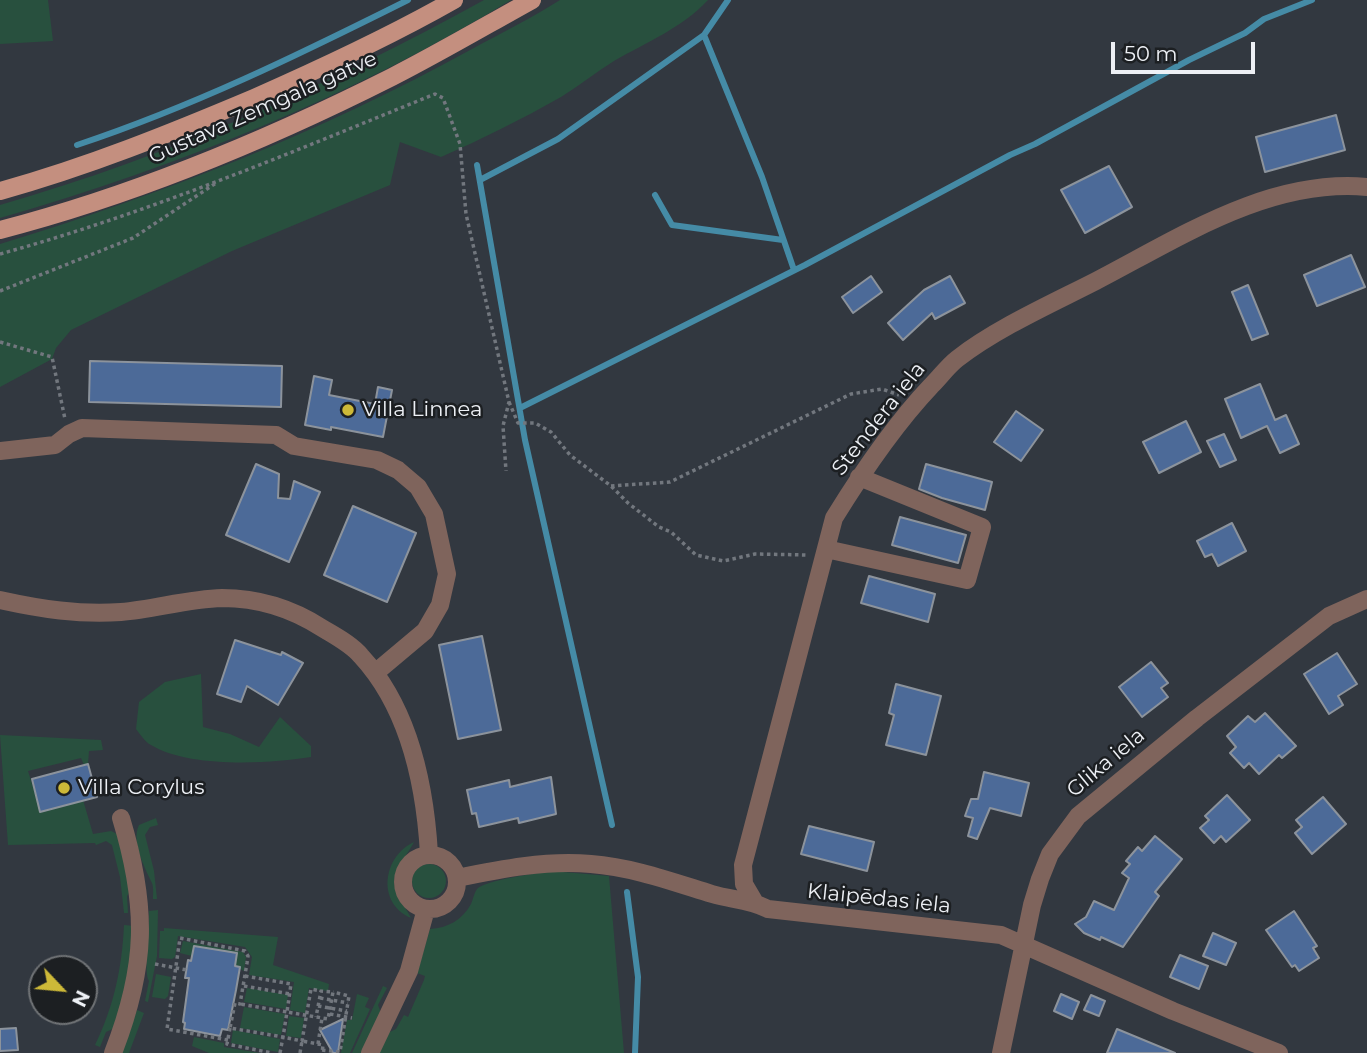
<!DOCTYPE html>
<html>
<head>
<meta charset="utf-8">
<style>
	body { margin:0 }
	#map { position:relative; width:1367px; height:1053px; overflow:hidden; background:#323840; font-family:Montserrat,sans-serif }
	canvas { display:block }
	.north { position:absolute; left:28px; top:955px; width:70px; height:70px; box-sizing:border-box; background:#1c1f22; border:2px solid #707376; border-radius:50%; rotate:116deg; font-size:19px; font-weight:700; line-height:28px; text-align:center; color:#edf0f5 }
	.north::after { content:''; display:block; margin:auto; width:24px; height:32px; background:#cdb938; clip-path:polygon(50% 0,100% 100%,50% 72%,0 100%) }
	.scale { position:absolute; left:1111px; top:42px; width:144px; height:32px; box-sizing:border-box; border:4px solid #edf0f5; border-top:0; padding-left:9px; font-size:21px; line-height:24px; white-space:nowrap; color:#edf0f5; -webkit-text-stroke:5px #1c1f22; paint-order:stroke }
</style>
</head>
<body>
<div id="map">
<canvas width="1367" height="1053"></canvas>
<div class="north">N</div>
<div class="scale">50 m</div>
</div>
<script>
const c = document.querySelector('canvas').getContext('2d');
c.lineJoin = 'round';
function paint(path, color) {
  c.fillStyle = color;
  c.fill(path, 'evenodd');
}
function strokePath(path, color, width, dash) {
  c.strokeStyle = color;
  c.lineWidth = width;
  c.lineCap = dash ? 'butt' : 'round';
  c.setLineDash(dash || []);
  c.stroke(path);
}
function label(font, color, halo, rows, align = 'center') {
  c.font = font + ' Montserrat,sans-serif';
  c.lineWidth = 5;
  c.setLineDash([]);
  c.textBaseline = 'middle';
  c.strokeStyle = halo;
  c.fillStyle = color;
  for (const [text, x, y, turn = 0] of rows) {
    c.save();
    c.translate(x, y);
    c.rotate((+turn || 0) * Math.PI / 180);
    c.textAlign = isNaN(turn) ? turn : align;
    if (halo) c.strokeText(text, 0, 0);
    c.fillText(text, 0, 0);
    c.restore();
  }
}
paint(new Path2D(`
	M0,0H48L53,41L0,44Z
	M484,0H511C353,96 177,167 0,218V205C170,156 330,85 484,0Z
	M560,0H708C682,28 647,42 614,61C596,72 579,86 561,97C522,119 482,139 441,157L400,142L390,185L232,251L71,330L56,348L52,359L0,387V244C164,194 321,132 472,49C501,33 532,18 560,0Z
	M201,674L203,727L230,734L259,747L280,717L311,746V757C269,764 188,768 151,745C145,742 140,734 136,729L139,702L165,682Z
	M0,735L101,740L103,750L89,751L88,764L84,765L81,758L28,771L41,812L83,800L93,834L111,831L119,835L132,889L127,896L128,913H124L120,877L112,845L106,841L96,845L95,843L8,845Z
	M156,818L158,825L150,827L145,835L154,871L157,899H153C153,893 154,886 151,881C144,866 131,841 139,825Z
	M414,842C406,858 388,873 397,893C401,902 407,910 411,918C376,903 383,856 414,842Z
	M412 881a17 17 0 1 1 34 0a17 17 0 1 1-34 0Z
	M552,871L609,876L624,1053H379L388,1033L396,1029L404,1015L408,1017L424,980L425,976L417,973L430,929C448,928 462,920 471,904C473,900 474,893 477,889C485,880 538,873 552,871Z
	M158,910L157,956L148,1002L145,1001L149,981C143,972 150,927 149,911Z
	M124,925L134,926L129,976L115,1028L106,1032L100,1047L95,1045C114,1006 122,968 124,925Z
	M164,928L278,937L273,965L329,984L328,991L309,988L305,1013L290,1010L294,982L249,975L252,957L245,947L178,936L175,957L172,959L159,958L160,931H164Z
	M183,941L243,952L246,957L244,971L235,966L237,953L195,946L192,956L180,953Z
	M156,974L171,977L168,996L165,999L152,997Z
	M383,986L387,988L378,1005L381,1013L362,1053H352Z
	M247,988L288,995L286,1009L244,1002Z
	M357,994L369,998L365,1007L370,1009L350,1053H341L347,1020H352Z
	M244,1007L285,1014L281,1035L240,1028Z
	M137,1010L144,1013L129,1053H120Z
	M289,1016L304,1018L301,1038L286,1036Z
	M233,1030L280,1039L278,1052L231,1043Z
	M194,1037L224,1043V1047L260,1053H209L192,1046Z`), '#28503e');
strokePath(new Path2D(`
	M704,35L762,177L794,270
	M77,145C194,106 298,55 408,0
	M477,165L525,440L612,825
	M480,180L558,139L704,35L728,0
	M655,195L672,225L783,240
	M520,408L805,265L1010,155L1035,144L1189,60L1245,33L1264,19L1312,0
	M627,892L638,977L635,1053`), '#458ba6', 6);
const building = new Path2D(`
	M1336,115L1345,150L1265,172L1256,137Z
	M1109,166L1132,207L1085,233L1061,190Z
	M1351,255L1365,287L1317,306L1304,275Z
	M871,276L882,292L853,313L842,297Z
	M950,276L965,303L935,319L932,313L903,340L888,323L924,290Z
	M1248,285L1268,334L1252,340L1232,292Z
	M90,361L282,366L281,407L89,402Z
	M314,376L332,380L329,395L375,404L378,387L392,390L383,437L331,427V430L305,425Z
	M1260,384L1275,420L1286,415L1299,444L1280,453L1267,426L1241,438L1225,399Z
	M1016,411L1043,430L1021,461L994,442Z
	M1186,421L1201,452L1159,473L1143,442Z
	M1224,434L1236,460L1220,467L1207,441Z
	M256,464L279,474L278,498L290,499L294,481L320,492L289,562L226,535Z
	M926,464L992,482L985,510L942,498L919,489Z
	M353,506L416,533L387,602L324,575Z
	M900,517L966,535L958,563L892,545Z
	M1232,523L1246,551L1218,566L1212,554L1205,557L1197,541Z
	M869,576L935,594L928,622L861,603Z
	M482,636L501,730L458,739L439,645Z
	M235,640L281,655L282,652L303,663L278,705L247,686L241,702L217,694Z
	M1337,653L1357,684L1338,696L1343,705L1329,714L1304,674Z
	M1151,662L1168,683L1161,688L1168,697L1142,717L1119,687Z
	M896,684L941,696L926,755L886,745L894,715L889,713Z
	M1265,713L1296,746L1282,758L1279,755L1259,774L1249,763L1244,768L1230,753L1236,747L1227,736L1248,716L1255,722Z
	M88,764L97,797L40,812L32,779Z
	M984,772L1029,783L1021,816L990,808L977,839L968,836L973,818L965,816L971,799H978Z
	M551,777L556,814L519,823L518,818L479,827L476,813L472,814L467,790L509,780L510,787Z
	M1227,795L1250,820L1226,842L1221,836L1214,843L1200,828L1209,820L1205,816Z
	M1323,797L1346,824L1312,854L1295,833L1302,827L1296,820Z
	M809,826L874,842L867,871L801,854Z
	M1155,836L1182,859L1155,892L1159,896L1123,947L1101,937L1100,940L1084,933L1075,924L1086,917L1094,901L1114,910L1129,878L1122,873L1130,864L1126,861L1138,847L1142,851Z
	M1294,911L1317,946L1313,948L1319,958L1299,971L1295,965L1292,967L1266,930Z
	M1213,933L1236,943L1226,965L1203,956Z
	M194,946L237,953L235,966L240,967L236,990L228,1030L222,1029L220,1036L184,1029L185,1023L183,1022L189,978H185L188,960L191,961Z
	M1180,955L1208,966L1199,989L1170,977Z
	M1061,994L1079,1002L1072,1019L1054,1011Z
	M1091,995L1105,1001L1099,1016L1084,1010Z
	M343,1019L338,1053H333L320,1030Z
	M16,1028L18,1050L0,1051V1029Z
	M1117,1029L1175,1053H1107Z`);
paint(building, '#4c6a98');
strokePath(building, '#8c939c', 2);
strokePath(new Path2D(`
	M0,254C149,213 292,152 435,94L443,98L460,144L466,214L509,402L503,426L506,471
	M0,291L133,238L216,183
	M0,342L52,357L65,419
	M509,402L518,423H535L551,432L570,455L611,486L628,503L659,527L671,532L696,555L723,561L755,554L808,555
	M611,486L670,482L851,394L882,389L899,395
	M155,964L187,970
	M245,976L291,984L287,1012L328,1019L333,992L321,991L316,1017
	M244,986L290,994
	M320,998L348,1003
	M318,1006L347,1011
	M330,1014L352,1018
	M230,1028L227,1044L272,1053
	M228,1040L167,1029L180,938L245,951L248,956L247,963L240,1004L235,1003L230,1028L283,1037L287,1012L240,1004
	M318,1044L322,1018
	M322,1050L340,1052L349,996L333,992
	M280,1053L283,1037L302,1041L311,989L321,991
	M300,1053L302,1041L323,1045L322,1053`), '#72777e', 3.5, [3.5, 3.5]);
strokePath(new Path2D(`
	M0,451L55,445L69,434L82,428L276,435L294,446L377,460L398,470L418,487L434,514L447,574L440,605L425,631L375,673
	M826,549L967,580L982,527L859,477
	M0,600C41,609 79,615 121,612C155,609 188,599 222,598C259,598 291,608 322,628C335,636 351,644 361,656C409,708 425,784 429,854
	M403 882a27 27 0 1 1 54 0a27 27 0 1 1-54 0Z
	M457,878C501,869 546,860 591,864C632,867 673,882 712,894C732,900 749,899 768,909L1001,935L1173,1011L1279,1053
	M754,901L744,884L743,865L834,518C863,471 894,425 931,386C940,377 948,366 957,359C997,328 1051,304 1096,281C1179,238 1269,178 1367,187
	M113,1053C147,966 148,907 121,818
	M370,1053L409,971L426,909
	M1001,1053L1032,905L1040,879L1050,854L1078,816L1197,718L1329,616L1367,599`), '#7f645c', 18);
strokePath(new Path2D(`
	M0,191C87,167 171,133 254,98C322,68 389,37 454,0
	M0,230C135,195 267,140 392,77C439,53 485,26 532,0`), '#c48f7f', 18);
for (const [x, y, r, color] of [
	[348,410,7,"#cdb938"],
	[64,788,7,"#cdb938"]
]) {
  const dot = new Path2D();
  dot.arc(x, y, r, 0, 2 * Math.PI);
  c.fillStyle = color;
  c.fill(dot);
  strokePath(dot, '#1c1f22', 2.5);
}
label('21px', '#edf0f5', '#1c1f22', [
	["Gustava Zemgala gatve",263,108,-24],
	["Stendera iela",879,419,-52],
	["Glika iela",1106,763,-40],
	["Klaipēdas iela",879,899,6]
]);
label('21px', '#edf0f5', '#1c1f22', [
	["Villa Linnea",362,410],
	["Villa Corylus",78,788]
], 'left');
</script>
</body>
</html>
